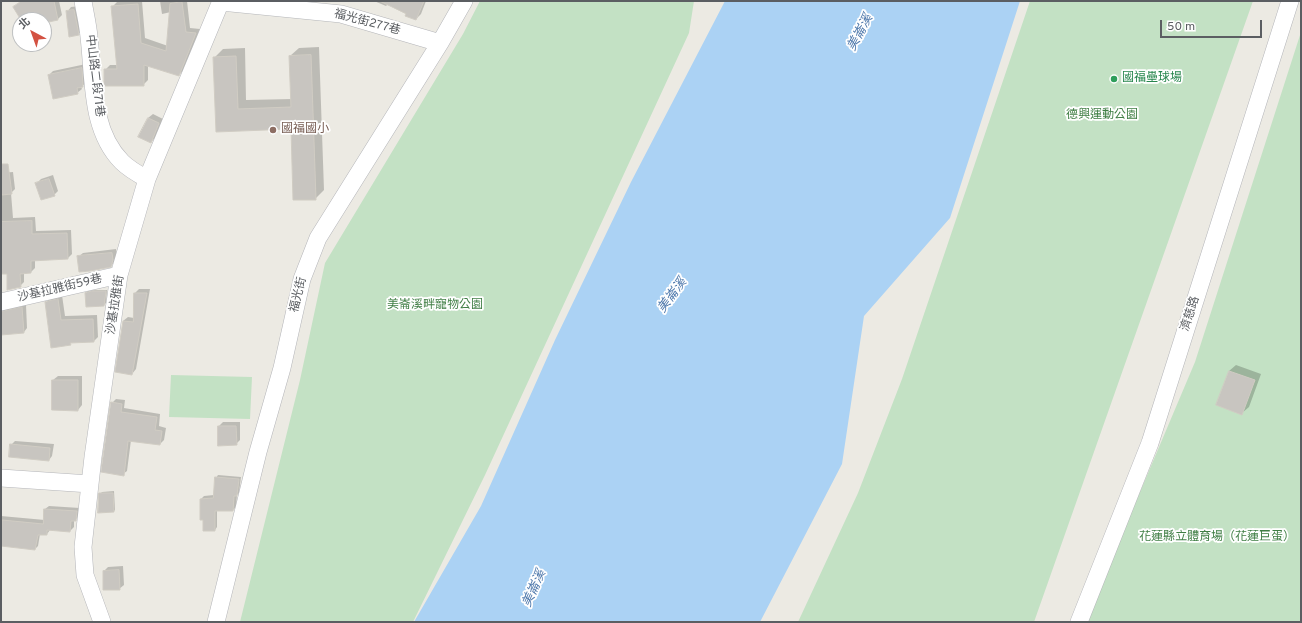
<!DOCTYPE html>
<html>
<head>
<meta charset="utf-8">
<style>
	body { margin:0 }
	#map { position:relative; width:1302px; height:623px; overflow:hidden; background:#eceae3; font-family:Overpass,"Noto Sans TC",sans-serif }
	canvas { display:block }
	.frame { position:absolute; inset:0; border:2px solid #5b5e62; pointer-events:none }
	.north { position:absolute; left:12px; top:12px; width:40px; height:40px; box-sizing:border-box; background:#fff; border:1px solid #bdbfc0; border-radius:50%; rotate:319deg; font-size:11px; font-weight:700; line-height:16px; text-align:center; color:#5b5e62 }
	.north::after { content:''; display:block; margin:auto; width:14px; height:18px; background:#d35242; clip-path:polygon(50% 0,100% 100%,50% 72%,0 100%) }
	.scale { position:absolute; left:1160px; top:20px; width:102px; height:18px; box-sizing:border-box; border:2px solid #5b5e62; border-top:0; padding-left:5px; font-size:12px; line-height:14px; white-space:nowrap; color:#5b5e62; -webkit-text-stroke:3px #fff; paint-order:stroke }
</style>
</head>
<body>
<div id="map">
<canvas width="1302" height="623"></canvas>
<div class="frame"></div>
<div class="north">北</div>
<div class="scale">50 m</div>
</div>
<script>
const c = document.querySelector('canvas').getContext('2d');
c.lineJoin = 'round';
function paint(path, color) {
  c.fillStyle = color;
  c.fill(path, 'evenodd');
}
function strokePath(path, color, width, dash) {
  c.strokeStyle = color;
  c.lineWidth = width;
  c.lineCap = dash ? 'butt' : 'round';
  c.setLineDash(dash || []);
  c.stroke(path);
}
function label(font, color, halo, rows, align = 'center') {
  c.font = font + ' Overpass,"Noto Sans TC",sans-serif';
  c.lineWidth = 3.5;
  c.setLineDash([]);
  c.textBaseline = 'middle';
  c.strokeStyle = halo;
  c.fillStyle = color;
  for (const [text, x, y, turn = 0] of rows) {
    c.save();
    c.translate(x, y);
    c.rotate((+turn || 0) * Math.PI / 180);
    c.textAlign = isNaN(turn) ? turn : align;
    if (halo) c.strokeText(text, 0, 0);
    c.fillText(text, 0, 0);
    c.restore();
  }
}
paint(new Path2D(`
	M480,1H694L689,33L485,475L413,622H240L300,380L325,263L463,34Z
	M1030,1H1253L1034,622H798L858,493L902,379Z
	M1301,32V622H1085L1195,362Z
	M171,375L252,377L250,419L169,417Z`), '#c3e1c4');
paint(new Path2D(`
	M725,1H1020L950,218L864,316L842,464L760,622H414L481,506L555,340L631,182Z`), '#abd2f4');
paint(new Path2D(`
	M21,1H59L62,15L58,19L44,22V20H22L14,7Z
	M128,1H142L145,38L168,46L171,12L162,14L160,1H187L190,28L200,29L183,71L179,75L148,65V80L143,85L105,70L110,65H117L112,7L117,2Z
	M374,1H426L421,14L416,19L388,4L386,6Z
	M79,6L83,30L78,34L67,12L71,7Z
	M319,47L324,190L315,199L292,128L217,131L214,58L223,49L245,48L246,100L292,99L290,56L299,48Z
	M86,64L87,82L81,87L82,89L77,93L49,75L53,71Z
	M153,114L163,119L155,138L151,142L148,118Z
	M13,172L15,189L11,193L13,218L35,217L36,231L71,230L72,254L68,258L35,259V268L31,272L24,273V282L20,286L8,273H1V173Z
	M53,175L58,191L54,195L37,183L41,179Z
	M116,249L117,255L115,261L111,266L78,257L83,253Z
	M139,289H150L136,369L132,374L123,321L128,317L134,318L135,293Z
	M95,290H107L106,303L104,305L86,293L88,291Z
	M62,295L65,316L97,315L98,337L94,341H72L70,344L46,303L50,298Z
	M26,305L27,328L24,332L1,334V308Z
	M1236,365L1261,374L1249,407L1242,413L1229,371Z
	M58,376H82V405L78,410L53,380Z
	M116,399L125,400L124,408L160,414L159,426L166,428L164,440L160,444L131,440L127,471L123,474L112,403Z
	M223,422H240V440L236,444L219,426Z
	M15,441L54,444L52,456L49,460L11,445Z
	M218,475L241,477L239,493L237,495L236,507L233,510H217V527L215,530L204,519L201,499L204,496L214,495L216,478Z
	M114,491L115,510L114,511L100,494L102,492Z
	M49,506L80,508L79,517L74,520V527L70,531L50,530L47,534H40L38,546L35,549L1,545V516L45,520V509Z
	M123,566L124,585L119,589H104V571L108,567Z`), '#0003');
const building = new Path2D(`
	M22,1H54L58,20L44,23V20H21L13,7Z
	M380,1H424L416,20L405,16L406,14Z
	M182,2L186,32L196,33L179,76L144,65V86H104V69H117L111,6L138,4L141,43L166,51L170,4Z
	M74,10L79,35L69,37L66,11Z
	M311,55L316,200H293L291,129L216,132L213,57L236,56L238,109L291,107L289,56Z
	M82,68L83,87L77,88L78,94L53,99L48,75Z
	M148,118L159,123L151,143L138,137Z
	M1,164H8L12,194L1,195Z
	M49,179L55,196L41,200L35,183Z
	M32,221V234L67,233L68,259L31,261V273L20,274L21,287L7,290V274H1V222Z
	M112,253L113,260L111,267L90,271L79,272L77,256Z
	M92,291H106L104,306L86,307L85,293Z
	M134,293H147L132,375L115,372L123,321L133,322Z
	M58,299L61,320L93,319L94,342L70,343L71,345L51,348L45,302Z
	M22,307L24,333L1,335V312Z
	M1229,371L1255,380L1242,415L1216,405Z
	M52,380H78V411L52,410Z
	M111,402L122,404L121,412L157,417L155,430L162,431L160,445L128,441L124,476L101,472Z
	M218,426H236L237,445L218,446Z
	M10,444L50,448L49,461L9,457Z
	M215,477L239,479L237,495V496H234L233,511H215V531H203V520H200V499L213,498Z
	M99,493H113L114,512L98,513Z
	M44,509L77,511L76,521H71L70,532L47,530V535H38L35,550L1,546L2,520L43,524Z
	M119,570L120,590H103V571Z`);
paint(building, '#c8c5c0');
strokePath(building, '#d0ccc3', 1);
const minor = new Path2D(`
	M83,1C85,13 88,25 89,37C94,78 90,130 122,162C129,169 138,174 147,179
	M221,2L341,14L440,43
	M1,302L119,275
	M1,478L90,484
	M102,622L85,575L83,547L93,457L119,275L147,179L221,1
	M216,622L258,452L282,368L302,279L318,238L440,43L464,1
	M1079,622L1150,443L1290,1`);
strokePath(minor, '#b4b5b9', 18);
strokePath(minor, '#fff', 17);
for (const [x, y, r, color] of [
	[1114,79,4,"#2e9e5b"],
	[273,130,4,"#8d6e63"]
]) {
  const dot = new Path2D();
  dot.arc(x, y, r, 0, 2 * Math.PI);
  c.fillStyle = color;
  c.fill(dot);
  strokePath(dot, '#fff', 1.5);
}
label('12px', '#5b5e62', '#fff', [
	["福光街277巷",367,23,15],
	["中山路二段71巷",94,76,83],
	["沙基拉雅街59巷",60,289,-13],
	["福光街",299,295,-76],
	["沙基拉雅街",116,305,-81],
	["濟慈路",1191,314,-72]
]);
label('12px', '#27864d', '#fff', [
	["國福壘球場",1122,79]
], 'left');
label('12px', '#3f7e44', '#fff', [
	["德興運動公園",1102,116],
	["美崙溪畔寵物公園",435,306],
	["花蓮縣立體育場（花蓮巨蛋）",1217,538]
]);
label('12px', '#785e54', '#fff', [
	["國福國小",281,130]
], 'left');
label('italic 13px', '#4f79ac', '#fff', [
	["美崙溪",861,33,-62],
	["美崙溪",673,296,-54],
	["美崙溪",535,589,-66]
]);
</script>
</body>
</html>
